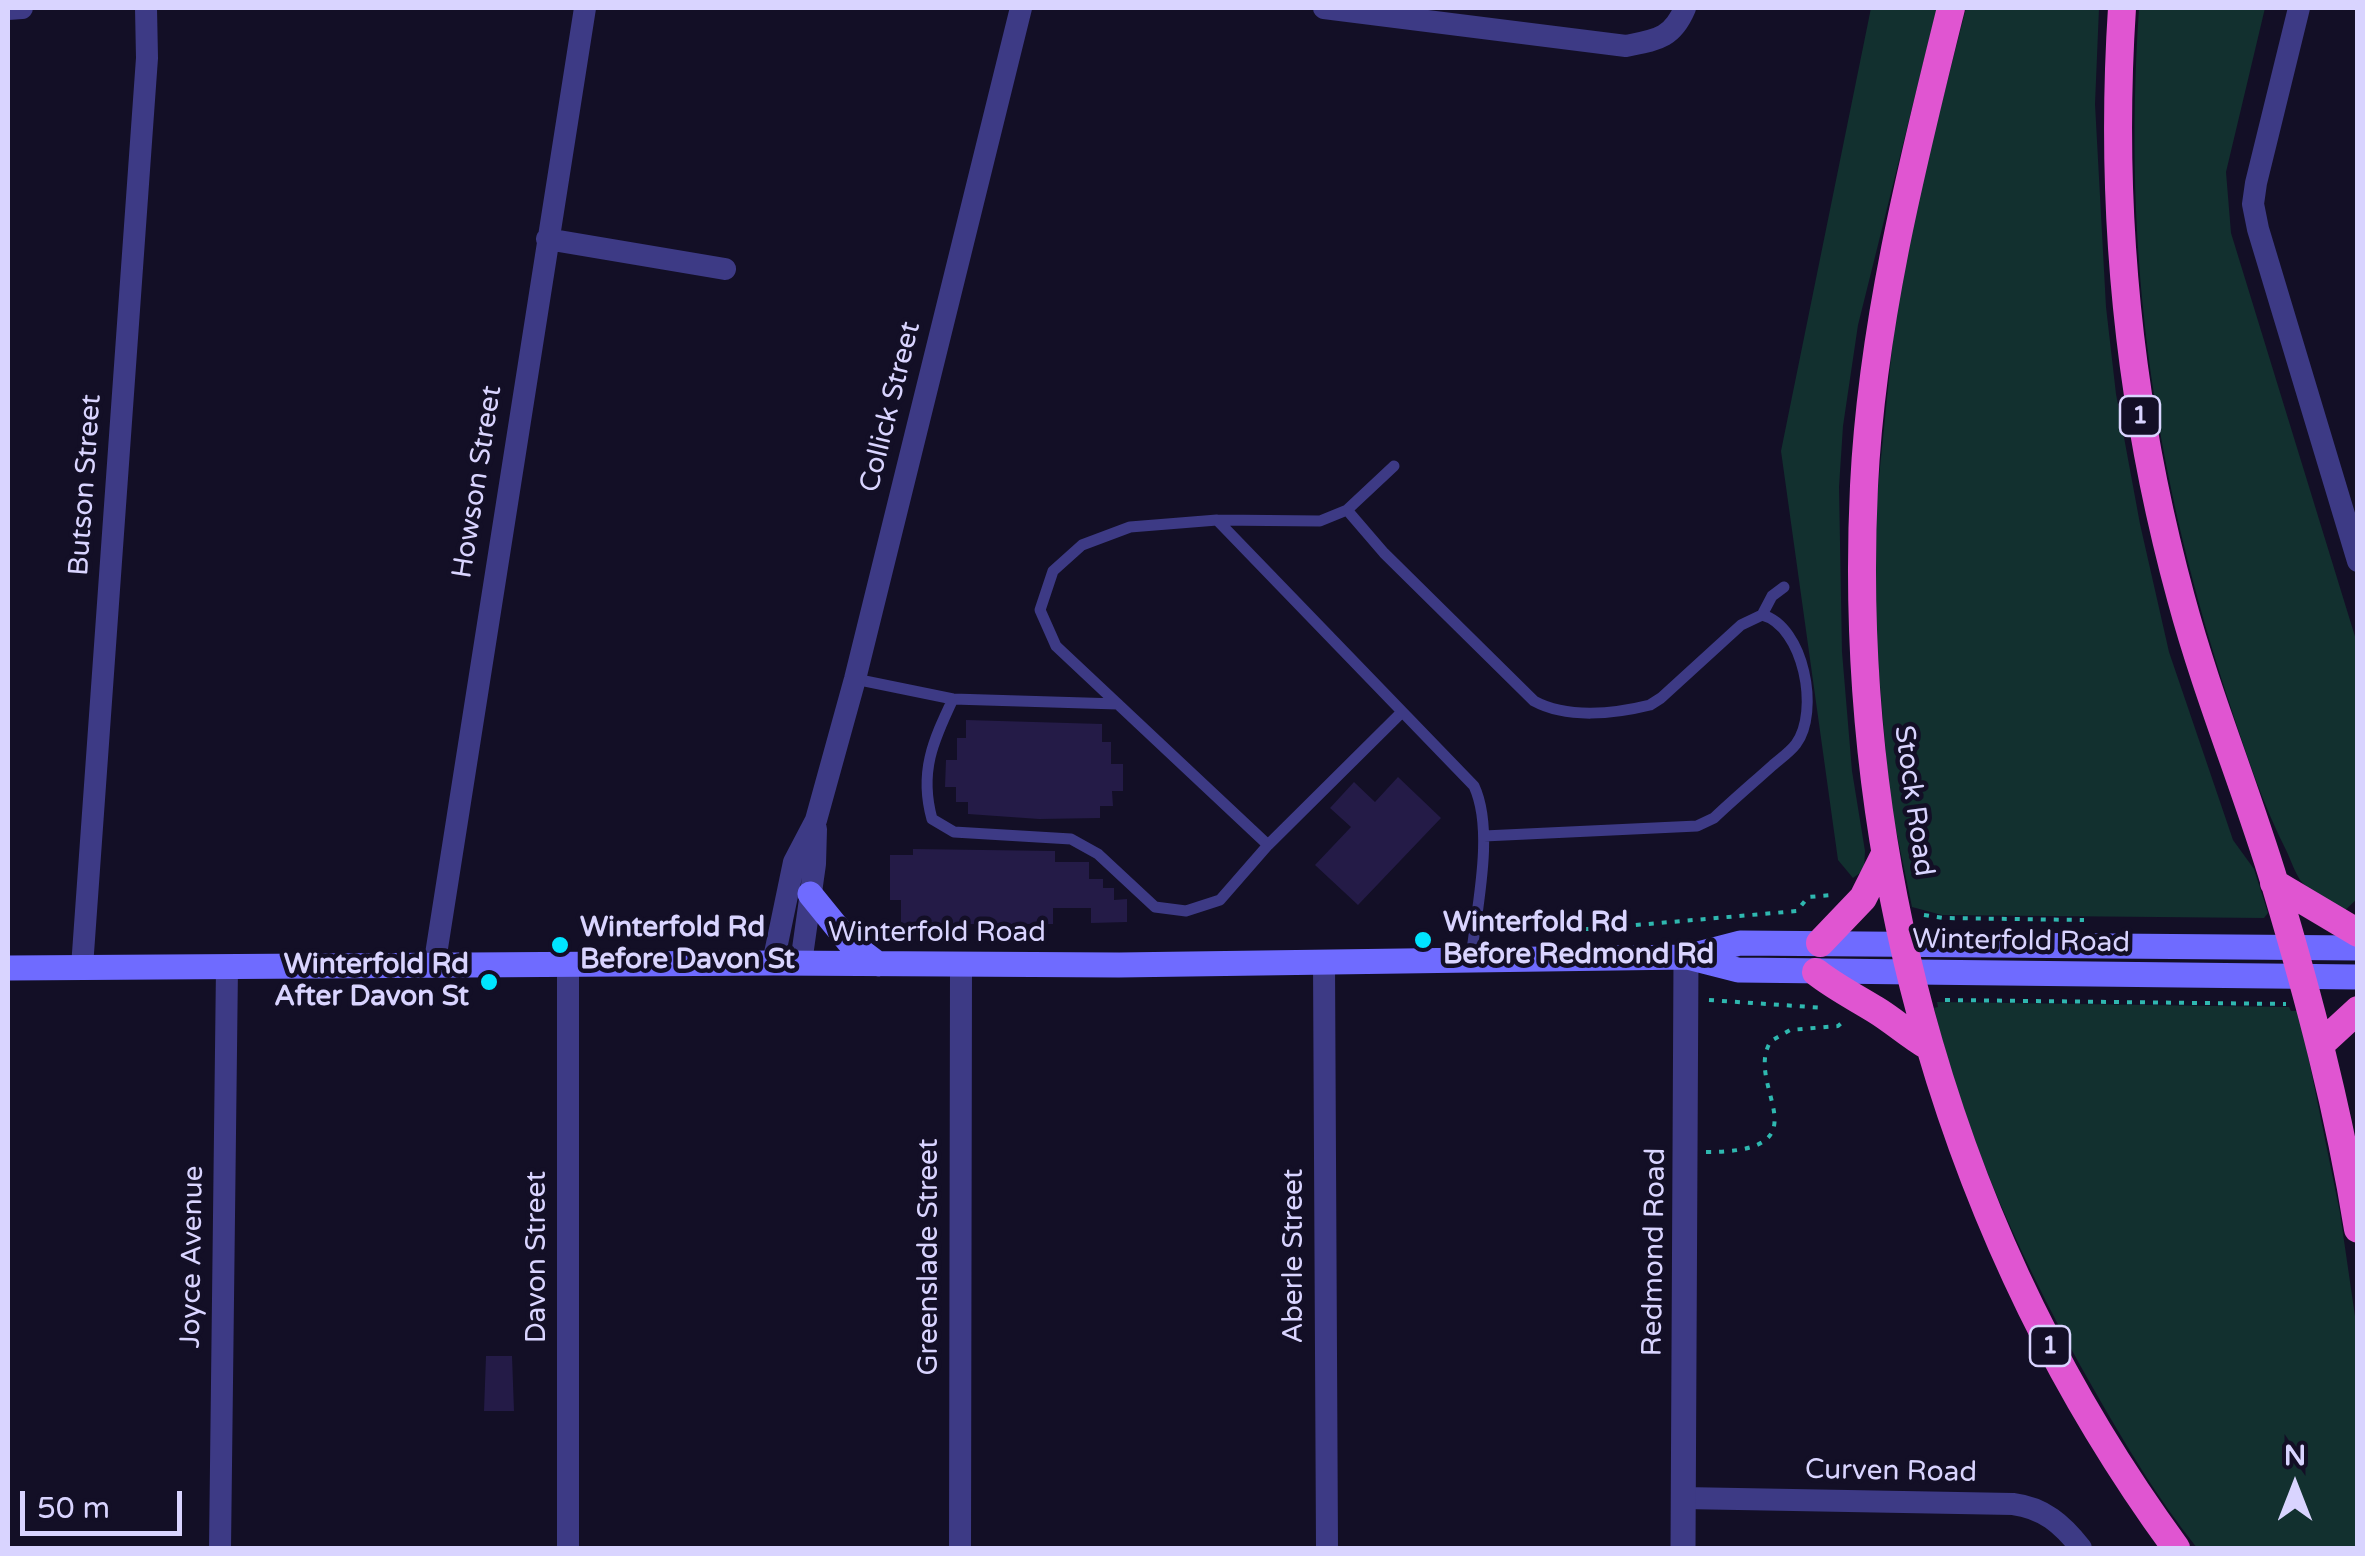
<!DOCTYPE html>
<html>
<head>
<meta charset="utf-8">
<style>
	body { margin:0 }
	#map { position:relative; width:2365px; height:1556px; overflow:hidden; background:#130f26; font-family:"Varela Round",sans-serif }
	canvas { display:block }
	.frame { position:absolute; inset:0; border:10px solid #d9d4ff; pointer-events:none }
	.north { position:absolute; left:2245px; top:1436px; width:100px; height:100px; -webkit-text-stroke:8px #130f26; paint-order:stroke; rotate:0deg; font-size:28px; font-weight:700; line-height:40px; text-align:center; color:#d9d4ff }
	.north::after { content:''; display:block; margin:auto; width:35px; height:45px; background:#d9d4ff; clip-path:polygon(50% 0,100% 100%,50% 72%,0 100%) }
	.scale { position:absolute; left:20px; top:1491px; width:162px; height:45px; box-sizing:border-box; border:5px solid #d9d4ff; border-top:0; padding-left:12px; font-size:30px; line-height:35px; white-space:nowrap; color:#d9d4ff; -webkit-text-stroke:8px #130f26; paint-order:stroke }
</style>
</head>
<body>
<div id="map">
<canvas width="2365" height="1556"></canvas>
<div class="frame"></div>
<div class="north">N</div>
<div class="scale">50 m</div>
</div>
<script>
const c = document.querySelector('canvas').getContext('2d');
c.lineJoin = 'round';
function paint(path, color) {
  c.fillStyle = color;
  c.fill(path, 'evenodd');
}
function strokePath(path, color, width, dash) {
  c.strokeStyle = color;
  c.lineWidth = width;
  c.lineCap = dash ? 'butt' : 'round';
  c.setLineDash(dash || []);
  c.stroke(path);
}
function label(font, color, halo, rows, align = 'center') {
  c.font = font + ' "Varela Round",sans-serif';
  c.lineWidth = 9;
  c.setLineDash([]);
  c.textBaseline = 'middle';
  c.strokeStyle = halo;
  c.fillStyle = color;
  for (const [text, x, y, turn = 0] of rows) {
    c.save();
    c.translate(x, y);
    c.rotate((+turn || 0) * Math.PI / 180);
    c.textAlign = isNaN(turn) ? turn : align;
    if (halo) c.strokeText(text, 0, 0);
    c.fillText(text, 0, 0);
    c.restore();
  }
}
paint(new Path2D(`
	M1871,8H1937L1858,325L1843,426L1839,487L1842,652L1852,771L1865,851L1864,870L1853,878L1838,860L1781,451Z
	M1966,8H2099L2095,104L2106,307L2116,394L2140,524L2169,652L2233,840L2254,869L2268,913L2264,918L1942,915L1912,907L1890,801L1874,615L1876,507L1895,319L1916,204Z
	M2139,8H2265L2226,172L2231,233L2357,643V899L2343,912C2330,902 2310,892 2300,880C2295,872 2291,861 2287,852C2264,807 2248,759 2232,711C2153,475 2122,256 2139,8Z
	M1937,1002L2289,1007L2291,1011H2299L2340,1213L2357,1330V1548H2197C2157,1498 2125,1444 2093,1388C2025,1269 1967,1142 1934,1008L1938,1007Z`), '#12302f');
paint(new Path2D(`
	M966,720L1102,724V742H1111V764H1123V791H1112L1113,806H1100V818L1039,819L968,814V802H956V787H945L946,760H957V738H966Z
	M1398,777L1441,818L1358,905L1315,865L1351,827L1330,808L1354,782L1375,802Z
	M913,849L1055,851V862H1089V879H1103V888H1114V900L1127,899V922L1091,923V908H1053V924H901V900H890V855H913Z
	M486,1356H512L514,1411H484Z`), '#241b47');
strokePath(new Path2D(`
	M1924,915L1943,918L2084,920
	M1493,929H1590L1797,911L1808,897L1832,895
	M1709,1000L1825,1008
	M1945,1000L2286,1004
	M1706,1152C1830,1152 1742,1085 1771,1041L1790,1030L1838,1026L1844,1021`), '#2fb8b0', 4, [5, 8]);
strokePath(new Path2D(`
	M1347,510L1384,553L1534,701C1567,719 1614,714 1650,705L1661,698L1741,625L1762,615C1804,626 1820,712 1796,744C1790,752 1780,759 1773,765C1753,783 1733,800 1714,818L1697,826L1484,836
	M1217,520L1474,786C1495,831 1476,910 1471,959
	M1762,615L1772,596L1784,587
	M855,679L953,699L1118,704
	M953,699C933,741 919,772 932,819L954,832L1071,839L1098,854L1155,907L1186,911L1220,900L1268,845L1402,712
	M1268,845L1056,646L1040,610L1053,571L1082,545L1130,527L1217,520L1320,521L1347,510L1394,466`), '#3d3a85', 11);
strokePath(new Path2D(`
	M1324,8L1626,46C1656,40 1672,39 1685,8
	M2299,8L2256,183L2253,204L2258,229L2358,561
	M8,9L22,8
	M547,239L725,269
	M773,963L794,862L816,820L855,679L1021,8
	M801,963L815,864L816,829
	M1324,963L1327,1548
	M568,965V1548
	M82,967L147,58L146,8
	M434,967L585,8
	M1683,1498L2013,1504C2044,1508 2062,1524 2081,1548
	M220,1548L227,967
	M960,1548L961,966`), '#3d3a85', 22);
strokePath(new Path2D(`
	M1683,1548L1686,957`), '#3d3a85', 25);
strokePath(new Path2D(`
	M810,894L849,942L878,964
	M1691,958L1738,970L2358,977
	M8,968L773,963L1119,965L1686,957L1740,943L2358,948`), '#6f6bff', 25);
strokePath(new Path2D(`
	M1951,8C1912,165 1872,323 1864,486C1846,864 1952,1242 2176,1548
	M2122,8C2109,207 2128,404 2181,598C2207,695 2246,788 2275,884C2309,998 2339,1111 2358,1229
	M2274,883L2358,933
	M1820,943L1863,898L1885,854
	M1816,972C1835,987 1855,997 1876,1010C1894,1021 1909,1035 1928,1046
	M2321,1044L2358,1010`), '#e055d1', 28);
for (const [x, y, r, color] of [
	[1423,940,10,"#00e5ff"],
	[560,945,10,"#00e5ff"],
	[489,982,10,"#00e5ff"]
]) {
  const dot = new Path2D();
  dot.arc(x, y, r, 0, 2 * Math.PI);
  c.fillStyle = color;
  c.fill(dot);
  strokePath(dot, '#130f26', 4);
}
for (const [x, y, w] of [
	[2140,416,40],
	[2050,1346,40]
]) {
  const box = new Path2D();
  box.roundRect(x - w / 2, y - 20, w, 40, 8);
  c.fillStyle = '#130f26';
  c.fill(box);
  strokePath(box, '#d9d4ff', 2.5);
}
label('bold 25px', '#d9d4ff', null, [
	["1",2140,416],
	["1",2050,1346]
]);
label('28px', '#d9d4ff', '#130f26', [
	["Collick Street",891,407,-76],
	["Howson Street",478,482,-81],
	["Butson Street",86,485,-86],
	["Stock Road",1913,801,82],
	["Winterfold Road",937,934],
	["Winterfold Road",2021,942,1],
	["Redmond Road",1655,1252,-89],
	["Aberle Street",1295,1256,-90],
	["Joyce Avenue",193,1257,-89],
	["Davon Street",538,1257,-90],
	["Greenslade Street",930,1257,-90],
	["Curven Road",1891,1472,1]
]);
label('bold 28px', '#d9d4ff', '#130f26', [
	["Winterfold Rd",1443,924],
	["Before Redmond Rd",1443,956],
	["Winterfold Rd",580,929],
	["Before Davon St",580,961],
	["Winterfold Rd",469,966,"right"],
	["After Davon St",469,998,"right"]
], 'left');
</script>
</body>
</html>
